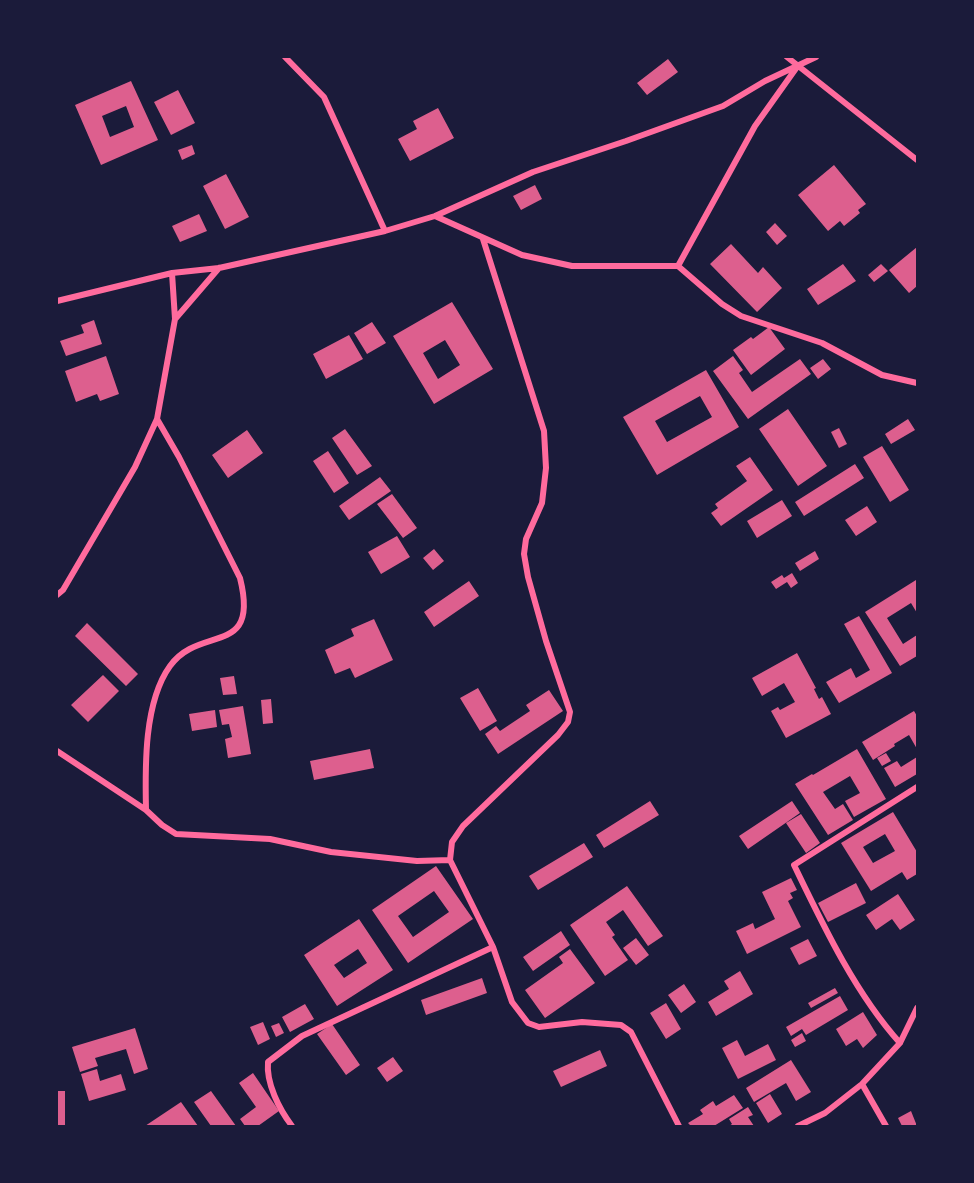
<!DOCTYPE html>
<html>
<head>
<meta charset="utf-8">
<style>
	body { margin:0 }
	#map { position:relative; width:974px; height:1183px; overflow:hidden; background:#1b1b3a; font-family:Merriweather,serif }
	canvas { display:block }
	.frame { position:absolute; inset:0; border:58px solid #1b1b3a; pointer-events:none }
</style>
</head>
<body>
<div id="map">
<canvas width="974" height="1183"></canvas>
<div class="frame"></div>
</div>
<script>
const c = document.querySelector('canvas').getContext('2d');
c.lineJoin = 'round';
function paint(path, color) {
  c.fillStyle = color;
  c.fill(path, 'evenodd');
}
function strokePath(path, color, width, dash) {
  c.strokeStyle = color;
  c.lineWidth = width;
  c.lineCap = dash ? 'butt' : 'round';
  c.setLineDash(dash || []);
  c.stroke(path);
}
paint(new Path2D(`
	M668,59L678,72L647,95L637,83Z
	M131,81L158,140L101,165L75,105ZM126,106L134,127L110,137L102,116Z
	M178,90L195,123L171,135L154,102Z
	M438,108L454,138L410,161L398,139L417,129L413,121Z
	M192,145L195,154L182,160L178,150Z
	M834,165L866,204L858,210L860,213L844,226L840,221L828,231L798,195Z
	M226,174L249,217L225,229L203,186Z
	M535,185L542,199L521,210L513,196Z
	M199,214L207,231L180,242L172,226Z
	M775,223L787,236L777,245L766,232Z
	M731,244L758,273L763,267L782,288L757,312L710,264Z
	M917,247V286L909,293L889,270Z
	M843,264L856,281L818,305L807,289Z
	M881,264L888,271L874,282L868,275Z
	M452,302L493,369L434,404L393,336ZM445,340L460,365L438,379L423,353Z
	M94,320L102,344L66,356L60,341L84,333L81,325Z
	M372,322L386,343L367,354L354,333Z
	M769,327L785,349L751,375L733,350L751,337L753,339Z
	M349,335L363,359L326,379L313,354Z
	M106,356L119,394L100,401L97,394L76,402L65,371Z
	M733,356L743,370L739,373L752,392L800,359L811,374L748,419L713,371Z
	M823,359L831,369L818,379L810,368Z
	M706,370L739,427L657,475L623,417ZM700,396L712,417L667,442L655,421Z
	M788,409L827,466L798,486L759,429Z
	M908,419L915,430L891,444L885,434Z
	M839,428L847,444L839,448L831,432Z
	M345,429L372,466L357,475L332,438Z
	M247,430L263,453L228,478L212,455Z
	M882,446L909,490L890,502L863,457Z
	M328,451L349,483L334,493L313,461Z
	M750,457L773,490L721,526L711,513L718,508L715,504L747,481L736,466Z
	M855,464L864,478L804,516L795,502Z
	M380,477L391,491L349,520L339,506Z
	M392,494L417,528L403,538L377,504Z
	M782,500L792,516L757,538L747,521Z
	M867,506L877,522L856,536L845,520Z
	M397,536L410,557L381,574L368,552Z
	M434,549L444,561L433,570L423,558Z
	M815,551L819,559L800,571L795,563Z
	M792,573L798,583L791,588L787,582L776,589L771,582L782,575L784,578Z
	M916,580L917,613L911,603L887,618L903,644L917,635V656L900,666L865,612Z
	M469,581L479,596L434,627L424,612Z
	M859,616L892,673L839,703L826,682L851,668L856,678L870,670L844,624Z
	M374,619L393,660L355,678L350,668L335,674L325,650L354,636L351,629Z
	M87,623L138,674L126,686L75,636Z
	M797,653L816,688L814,689L819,699L822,697L831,714L786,738L771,711L778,707L780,710L795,702L784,683L762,696L752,678Z
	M103,675L119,691L88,722L71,705Z
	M234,676L237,694L223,695L220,678Z
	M478,688L497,721L480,731L460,698Z
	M549,690L563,711L498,754L485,734L496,726L500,731L530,711L526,705Z
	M271,699L273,723L263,724L261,700Z
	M243,706L251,754L228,758L225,739L232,737L229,724L222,725L219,710Z
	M215,710L217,727L192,731L189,714Z
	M914,711L917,716V749L909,735L894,744L895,746L873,760L862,742Z
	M370,749L374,768L314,780L310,761Z
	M857,749L886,799L854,817L845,801L860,793L850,776L823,792L835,809L843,804L853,820L828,835L795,784L812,774L813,775Z
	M886,753L891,761L882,766L877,758Z
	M917,757V774L895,787L884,768L897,761L901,767Z
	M650,801L659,815L604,848L596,835Z
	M792,801L800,813L748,849L739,836Z
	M893,812L917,852V874L907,880L902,872L871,891L841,843ZM885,834L895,851L873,863L863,847Z
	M801,814L820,843L806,853L786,823Z
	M584,843L593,857L538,890L529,876Z
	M436,866L473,919L408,963L372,910ZM434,891L449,912L413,937L398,916Z
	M791,878L797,890L790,893L793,898L788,901L801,927L747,954L736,931L753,923L755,929L775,919L762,892Z
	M856,883L866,903L828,922L818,903Z
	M627,886L663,936L648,946L623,910L606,922L615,935L612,937L628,960L605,976L570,925Z
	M898,894L915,920L900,930L892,919L876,930L866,915Z
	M359,919L393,970L337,1006L304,955ZM358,949L367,963L344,978L334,965Z
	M561,931L570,945L533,971L523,957Z
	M636,938L649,955L636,965L623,948Z
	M808,939L817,956L799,965L790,948Z
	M570,949L595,983L545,1018L525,990L563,963L559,957Z
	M740,971L753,994L716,1016L708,1002L729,989L724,981Z
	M482,978L487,993L426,1015L421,1000Z
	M684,984L696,1002L681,1013L668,995Z
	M835,988L838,993L811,1008L808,1003Z
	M840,996L848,1010L806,1035L802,1029L791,1036L786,1027Z
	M666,1003L681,1029L666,1039L650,1013Z
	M305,1004L314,1019L290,1032L282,1017Z
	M863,1012L877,1035L863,1048L857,1039L846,1046L836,1029Z
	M263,1022L270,1039L258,1045L250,1027Z
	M279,1023L284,1033L276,1037L271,1026Z
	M332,1024L360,1065L346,1075L317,1034Z
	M135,1028L148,1069L134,1074L126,1049L95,1058L98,1066L80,1072L72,1047Z
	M802,1033L806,1041L795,1047L791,1040Z
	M737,1040L745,1056L768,1044L776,1060L738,1079L722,1048Z
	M600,1050L607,1066L561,1087L553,1071Z
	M393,1057L403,1071L387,1082L377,1068Z
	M791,1060L811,1092L796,1101L786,1083L754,1102L746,1088Z
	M97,1069L100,1081L121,1074L126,1090L89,1101L81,1074Z
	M253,1073L279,1111L258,1126H245L240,1119L256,1107L239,1083Z
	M57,1091H65V1126H57Z
	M211,1091L236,1126H211L194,1102Z
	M770,1094L782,1114L768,1123L756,1103Z
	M734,1095L743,1108L714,1126H691L688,1123L703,1114L700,1110L713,1101L716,1106Z
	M181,1102L198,1126H145Z
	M748,1107L753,1115L748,1117L754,1126H729L732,1124L729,1119Z
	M911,1111L917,1126H902L898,1118Z`), '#dd5f8e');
strokePath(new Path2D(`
	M285,57L324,97L385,231
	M787,57L917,160
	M435,216L522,255L572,266H678L722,304L741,316L822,343L882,375L917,383
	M483,239L544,431L546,468L542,503L526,539L524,554L528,577L546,641L570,712L568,722L558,735L463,826L452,842L450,860L493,947L512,1002L528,1023L539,1027L582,1022L621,1025L631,1032L679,1126
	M678,266L755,126L797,67
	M57,301L172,273L219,268L385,231L435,216L533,172L626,141L723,106L765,81L816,57
	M176,318L219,268
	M57,595L63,590L135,467L157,419L175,319L172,273
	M57,751L146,810L162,825L176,834L270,839L331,852L417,861L450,860
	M146,810C145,766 144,702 170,666C200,624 260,658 240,578L179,457L157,419
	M900,1043C855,993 823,925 794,865L917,787
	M862,1084L886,1126
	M292,1126C279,1109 266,1083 268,1062L302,1036L493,947
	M798,1126L825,1113L862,1084L900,1043L917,1008`), '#ff6b9d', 6);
</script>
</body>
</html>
